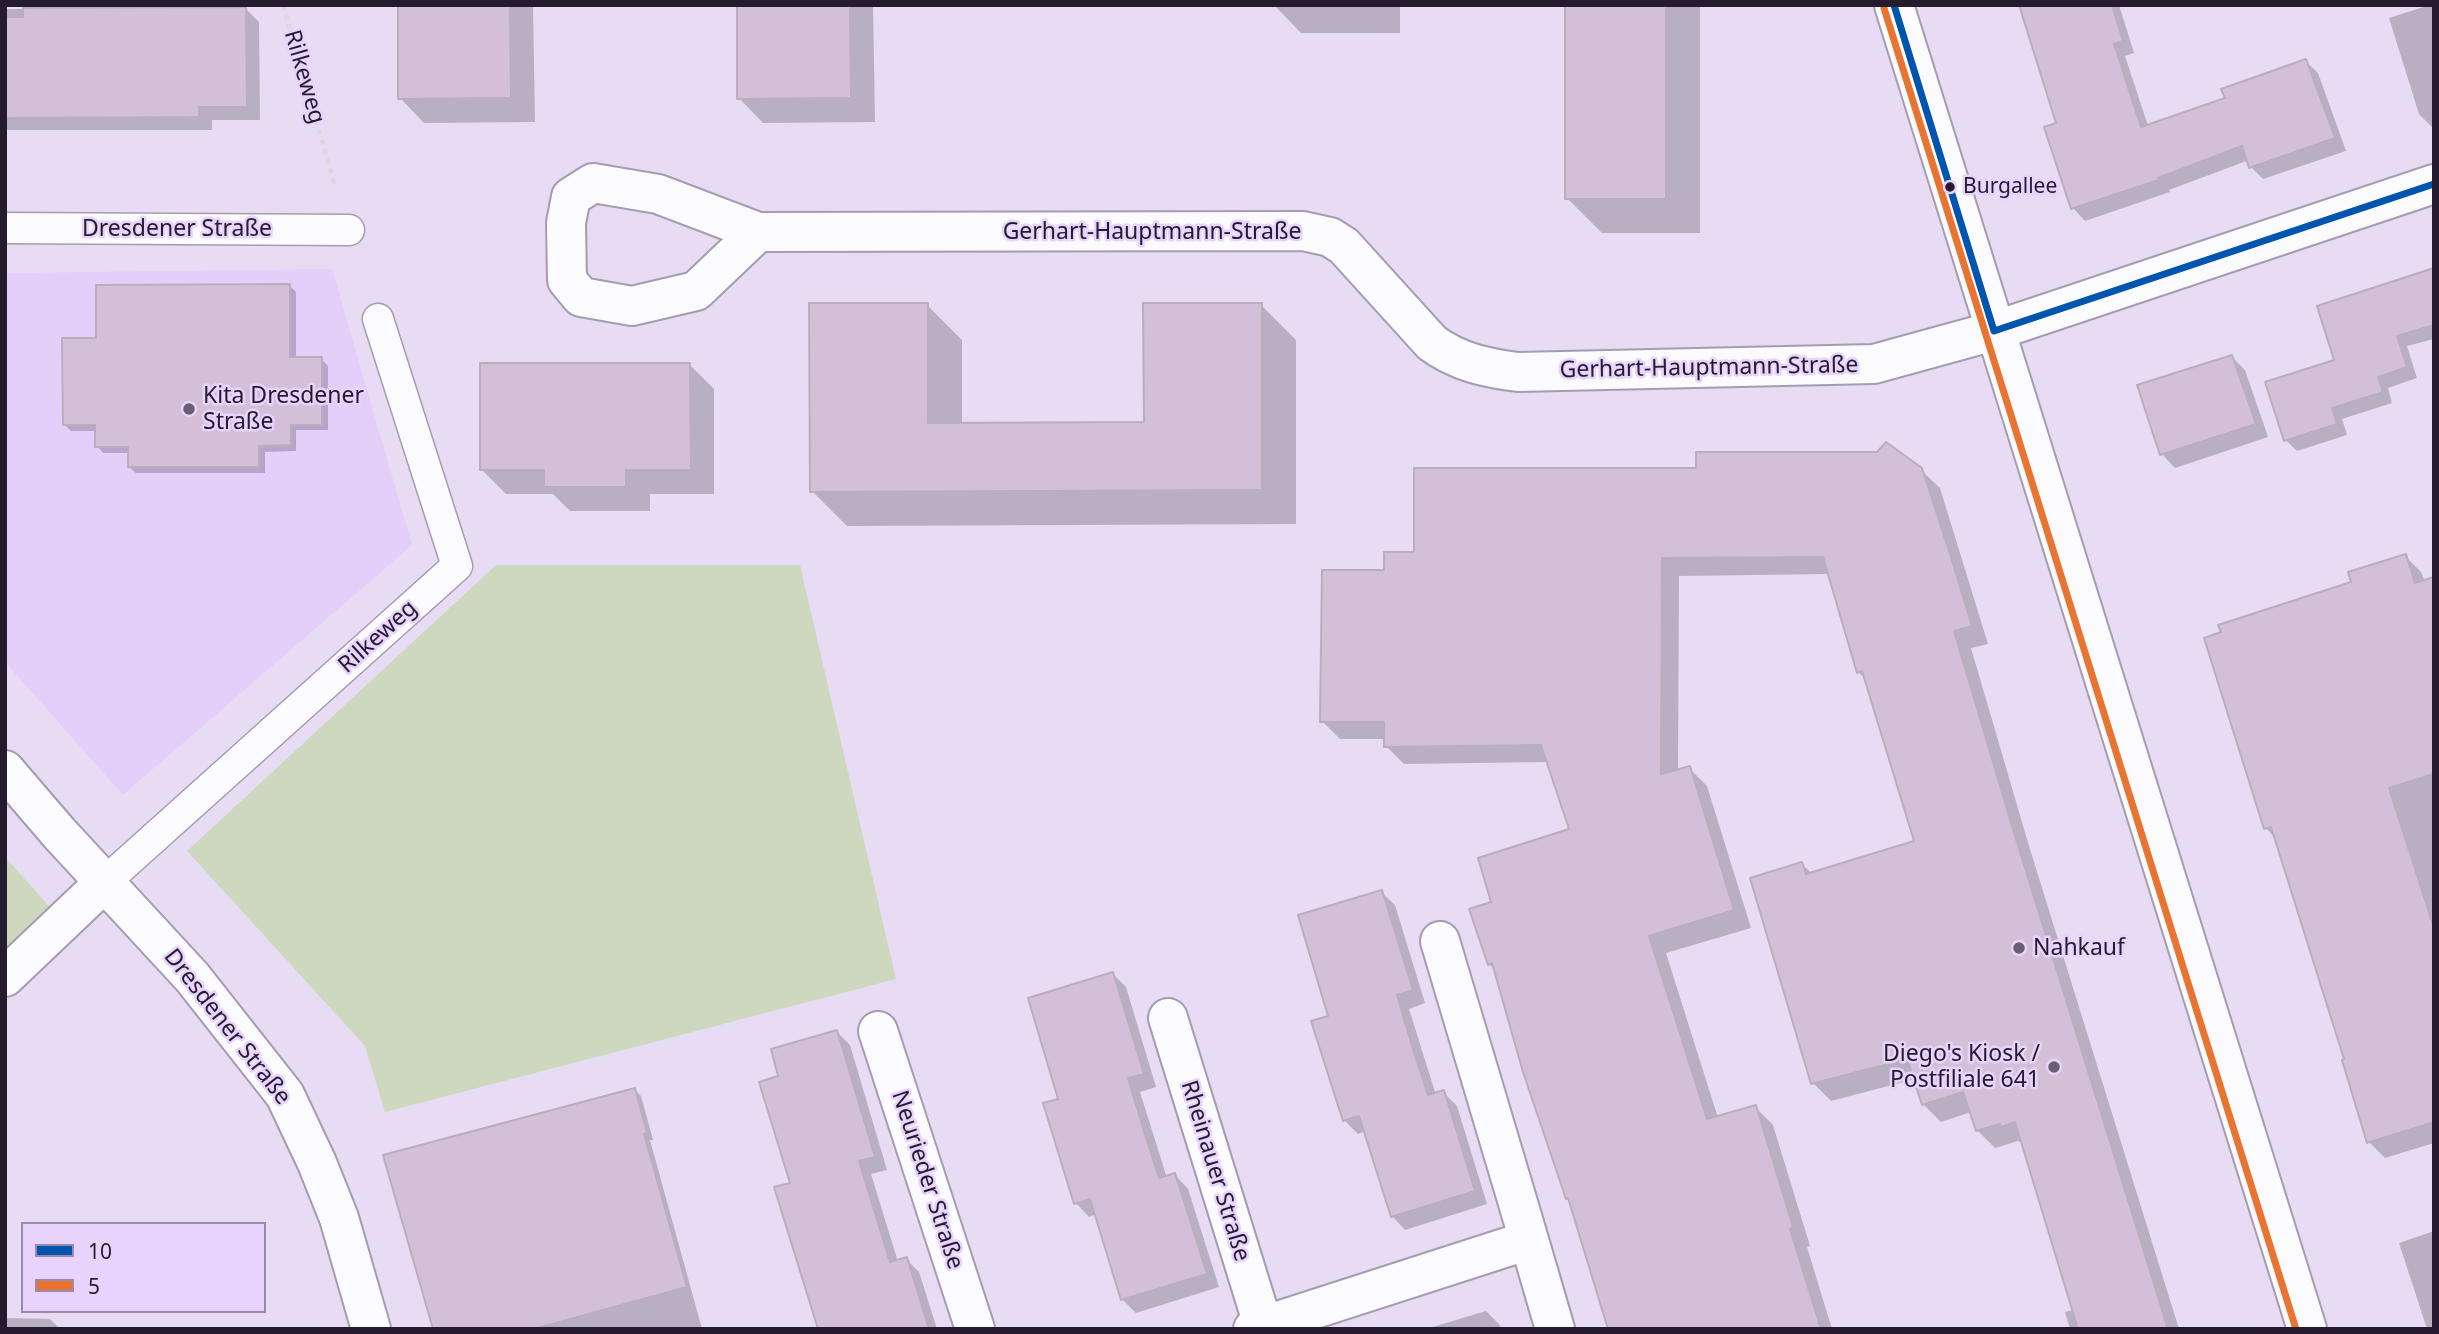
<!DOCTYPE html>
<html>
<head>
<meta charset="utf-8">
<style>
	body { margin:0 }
	#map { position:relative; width:2439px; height:1334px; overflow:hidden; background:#e7dcf3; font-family:"Noto Sans",sans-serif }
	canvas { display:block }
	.frame { position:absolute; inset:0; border:7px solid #251b2e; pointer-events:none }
	.legend { position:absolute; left:21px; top:1222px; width:245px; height:91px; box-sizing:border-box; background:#e7d3fc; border:2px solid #9989aa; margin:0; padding:9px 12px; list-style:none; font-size:21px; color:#251b2e }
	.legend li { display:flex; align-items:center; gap:14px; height:35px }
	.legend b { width:35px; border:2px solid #9989aa }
</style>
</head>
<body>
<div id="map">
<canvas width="2439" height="1334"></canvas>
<div class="frame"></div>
<ul class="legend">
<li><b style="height:9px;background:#0155ae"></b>10</li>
<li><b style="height:9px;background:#e97432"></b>5</li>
</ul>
</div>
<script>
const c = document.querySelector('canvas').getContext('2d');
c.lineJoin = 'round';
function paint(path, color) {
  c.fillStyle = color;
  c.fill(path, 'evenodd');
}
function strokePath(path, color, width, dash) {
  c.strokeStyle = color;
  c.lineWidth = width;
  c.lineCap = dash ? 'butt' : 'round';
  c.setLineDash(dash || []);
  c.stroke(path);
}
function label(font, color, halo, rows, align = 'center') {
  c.font = font + ' "Noto Sans",sans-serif';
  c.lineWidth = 5;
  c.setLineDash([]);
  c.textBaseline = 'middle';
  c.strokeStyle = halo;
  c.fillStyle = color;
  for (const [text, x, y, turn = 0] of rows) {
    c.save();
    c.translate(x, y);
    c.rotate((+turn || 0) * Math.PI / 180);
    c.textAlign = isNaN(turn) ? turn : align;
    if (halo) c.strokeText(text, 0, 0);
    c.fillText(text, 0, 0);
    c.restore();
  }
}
paint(new Path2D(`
	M332,269L412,545L123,795L5,662V273Z`), '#e4cffa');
paint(new Path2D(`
	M496,565H800L896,979L385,1112L365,1046L187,851Z
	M5,857L57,915L5,961Z`), '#ced8bf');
paint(new Path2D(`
	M399,5H533L535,122L424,123L400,98Z
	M738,5H873L875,122L763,123L739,98Z
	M1274,5H1400V33H1301Z
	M1567,5H1700V233H1602L1567,198Z
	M2021,5H2119L2134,53L2125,56L2148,126L2227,99L2305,61L2318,73L2346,151L2263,179L2251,167L2249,160L2169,190L2170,192L2085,221L2073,208L2058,124Z
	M2430,5H2434L2432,127L2419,114L2389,18Z
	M5,9H246L259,22L260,120H212V130H5Z
	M2434,270V339L2407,346L2417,378L2388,388L2392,403L2342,419L2347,435L2297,451L2286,440L2337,361Z
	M289,285L296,292V359H321L328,366V430H296V451L265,452V473H136L129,467V453H103L97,446V431H71L65,425L98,340Z
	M927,305L962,340V424L1145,423L1261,305L1296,340V524L847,526L812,491Z
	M2232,357L2245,370L2268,437L2175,468L2162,454Z
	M690,365L714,389V494H650V511H570L553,494H506L482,470Z
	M1921,470L1940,488L1988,644L1971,648L2029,846L2179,1329H2070L2065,1312L2074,1310L2023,1143L2018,1141L1995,1148L1977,1130L1971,1112L1941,1122L1923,1104L1915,1079L1831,1101L1813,1083L1802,864L1812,874L1917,843L1867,680L1858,672L1830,574L1679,576L1678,771L1689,768L1707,786L1751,928L1666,953L1718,1118L1755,1107L1773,1125L1810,1246L1807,1247L1832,1329H1616L1568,1199L1525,1071L1496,971L1489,964L1494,903L1571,830L1549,762L1404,764L1386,746V739H1340L1322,721L1386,572L1416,554Z
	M2405,556L2421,572L2425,582L2434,579V1143L2385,1158L2369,1142L2346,1060L2276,839L2266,828L2353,584Z
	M1381,892L1395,905L1425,1003L1409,1009L1436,1095L1443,1092L1457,1106L1487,1204L1405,1230L1392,1216L1366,1131L1358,1134L1344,1120L1330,1017Z
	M1113,974L1126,987L1156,1087L1140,1092L1167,1178L1175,1175L1188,1189L1219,1287L1136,1313L1122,1299L1096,1214L1089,1217L1076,1203L1061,1100Z
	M837,1032L850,1045L887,1170L871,1174L898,1262L906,1259L919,1272L937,1329H838L792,1184L780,1078Z
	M634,1089L641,1096L653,1140H650L702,1329H435Z
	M2434,1231V1329H2427L2399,1243Z
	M1486,1311L1499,1324L1501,1329H1426Z
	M5,1318L50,1319L60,1329H5Z`), '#0003');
const building = new Path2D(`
	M398,5H510L511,98L398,99Z
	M737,5H850L851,98L737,99Z
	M1565,5H1666V199H1565Z
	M2019,5H2112L2123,41L2114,44L2141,127L2225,98L2221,89L2306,59L2335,138L2249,168L2242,146L2158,178L2159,180L2071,209L2044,127L2056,123Z
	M246,7L247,107H199V117L5,118V17H23V8Z
	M2434,268V325L2397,336L2407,367L2378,377L2383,392L2332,408L2337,424L2284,441L2265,382L2334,360L2317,306Z
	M290,284V357H322V425H291V445L259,446V467H128V447H95V425H63L62,338H96V285Z
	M809,303H928V423L1144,422L1143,303H1262V490L810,492Z
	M2232,355L2256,424L2160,455L2137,385Z
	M480,363H690L691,470H626V487H544V470H480Z
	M1886,442L1922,468L1950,554L1972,626L1954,631L2012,826L2168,1329H2078L2015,1122L2001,1127L2000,1124L1976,1131L1963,1092L1922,1105L1907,1059L1811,1084L1750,878L1802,862L1806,874L1914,841L1862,671L1857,673L1823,557L1662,558L1661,774L1690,766L1734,910L1649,936L1707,1119L1756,1105L1793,1227L1790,1229L1821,1329H1608L1568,1198L1566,1199L1523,1072L1492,963L1488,965L1469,909L1491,902L1478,858L1569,829L1541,745L1384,747V722H1320L1322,570H1384V552H1414V468H1696V452H1877Z
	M2406,554L2415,583L2434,577V774L2389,788L2434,928V1122L2367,1143L2342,1060L2344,1059L2271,827L2264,829L2204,638L2221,632L2218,625L2351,582L2348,572Z
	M1382,890L1413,990L1397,995L1412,1046L1428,1095L1444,1090L1475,1191L1391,1217L1359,1116L1343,1121L1311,1021L1328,1016L1298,915Z
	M1113,972L1144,1074L1128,1078L1143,1128L1159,1178L1175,1173L1207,1274L1121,1300L1090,1199L1074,1204L1043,1103L1058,1099L1028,998Z
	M837,1030L875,1157L859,1161L890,1262L907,1257L929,1329H818L774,1187L790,1183L759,1082L778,1076L771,1049Z
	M635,1088L647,1133L644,1134L687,1287L534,1329H433L383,1155Z`);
paint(building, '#d3c0d8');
strokePath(building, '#b9adbe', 2);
const service = new Path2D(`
	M5,228L349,230
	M106,881L457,566L378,319`);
const minor = new Path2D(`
	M758,232L696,291L632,306L581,297L567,280L566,223L571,197L593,183L658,194L758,232L1303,231L1330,237L1344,246L1432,343C1458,362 1486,368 1518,372L1874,364L1994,331L2434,184
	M5,770L59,833L192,977L285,1095L317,1163L339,1218L371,1329
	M1440,941L1529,1240
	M5,977L106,881
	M1168,1018L1263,1325
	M878,1031L975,1329
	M1253,1329L1529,1240L1555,1329`);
const tertiary = new Path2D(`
	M1894,5L2307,1329`);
strokePath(service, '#a59caf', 33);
strokePath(minor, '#a59caf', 42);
strokePath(tertiary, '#a59caf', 42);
strokePath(new Path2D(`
	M283,5L335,186`), '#dbd7df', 4.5, [5, 5]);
strokePath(service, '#fbfafd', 30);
strokePath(minor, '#fbfafd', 38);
strokePath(tertiary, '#fbfafd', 38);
strokePath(new Path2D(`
	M1894,5L1994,331
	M1994,331L2434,184`), '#0155ae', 7);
strokePath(new Path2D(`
	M1884,8L2296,1329`), '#e97432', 7);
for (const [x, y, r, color] of [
	[1950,187,6,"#251b2e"],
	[189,409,7,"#695f73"],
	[2019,948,7,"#695f73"],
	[2054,1067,7,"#695f73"]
]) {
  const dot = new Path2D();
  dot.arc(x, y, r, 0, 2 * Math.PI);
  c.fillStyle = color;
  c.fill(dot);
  strokePath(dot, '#e7d3fc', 2.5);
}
label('21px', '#251b2e', '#e7d3fc', [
	["Burgallee",1963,187]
], 'left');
label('23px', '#251b2e', '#e7d3fc', [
	["Rilkeweg",304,77,74],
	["Dresdener Straße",177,229],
	["Gerhart-Hauptmann-Straße",1152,232],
	["Gerhart-Hauptmann-Straße",1709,368,-1],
	["Rilkeweg",378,637,-42],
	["Dresdener Straße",227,1027,52],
	["Rheinauer Straße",1215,1171,73],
	["Neurieder Straße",927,1180,72]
]);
label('23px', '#251b2e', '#e7d3fc', [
	["Kita Dresdener",203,396],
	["Straße",203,422],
	["Nahkauf",2033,948],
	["Diego's Kiosk /",2040,1054,"right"],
	["Postfiliale 641",2040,1080,"right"]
], 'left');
</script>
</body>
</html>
